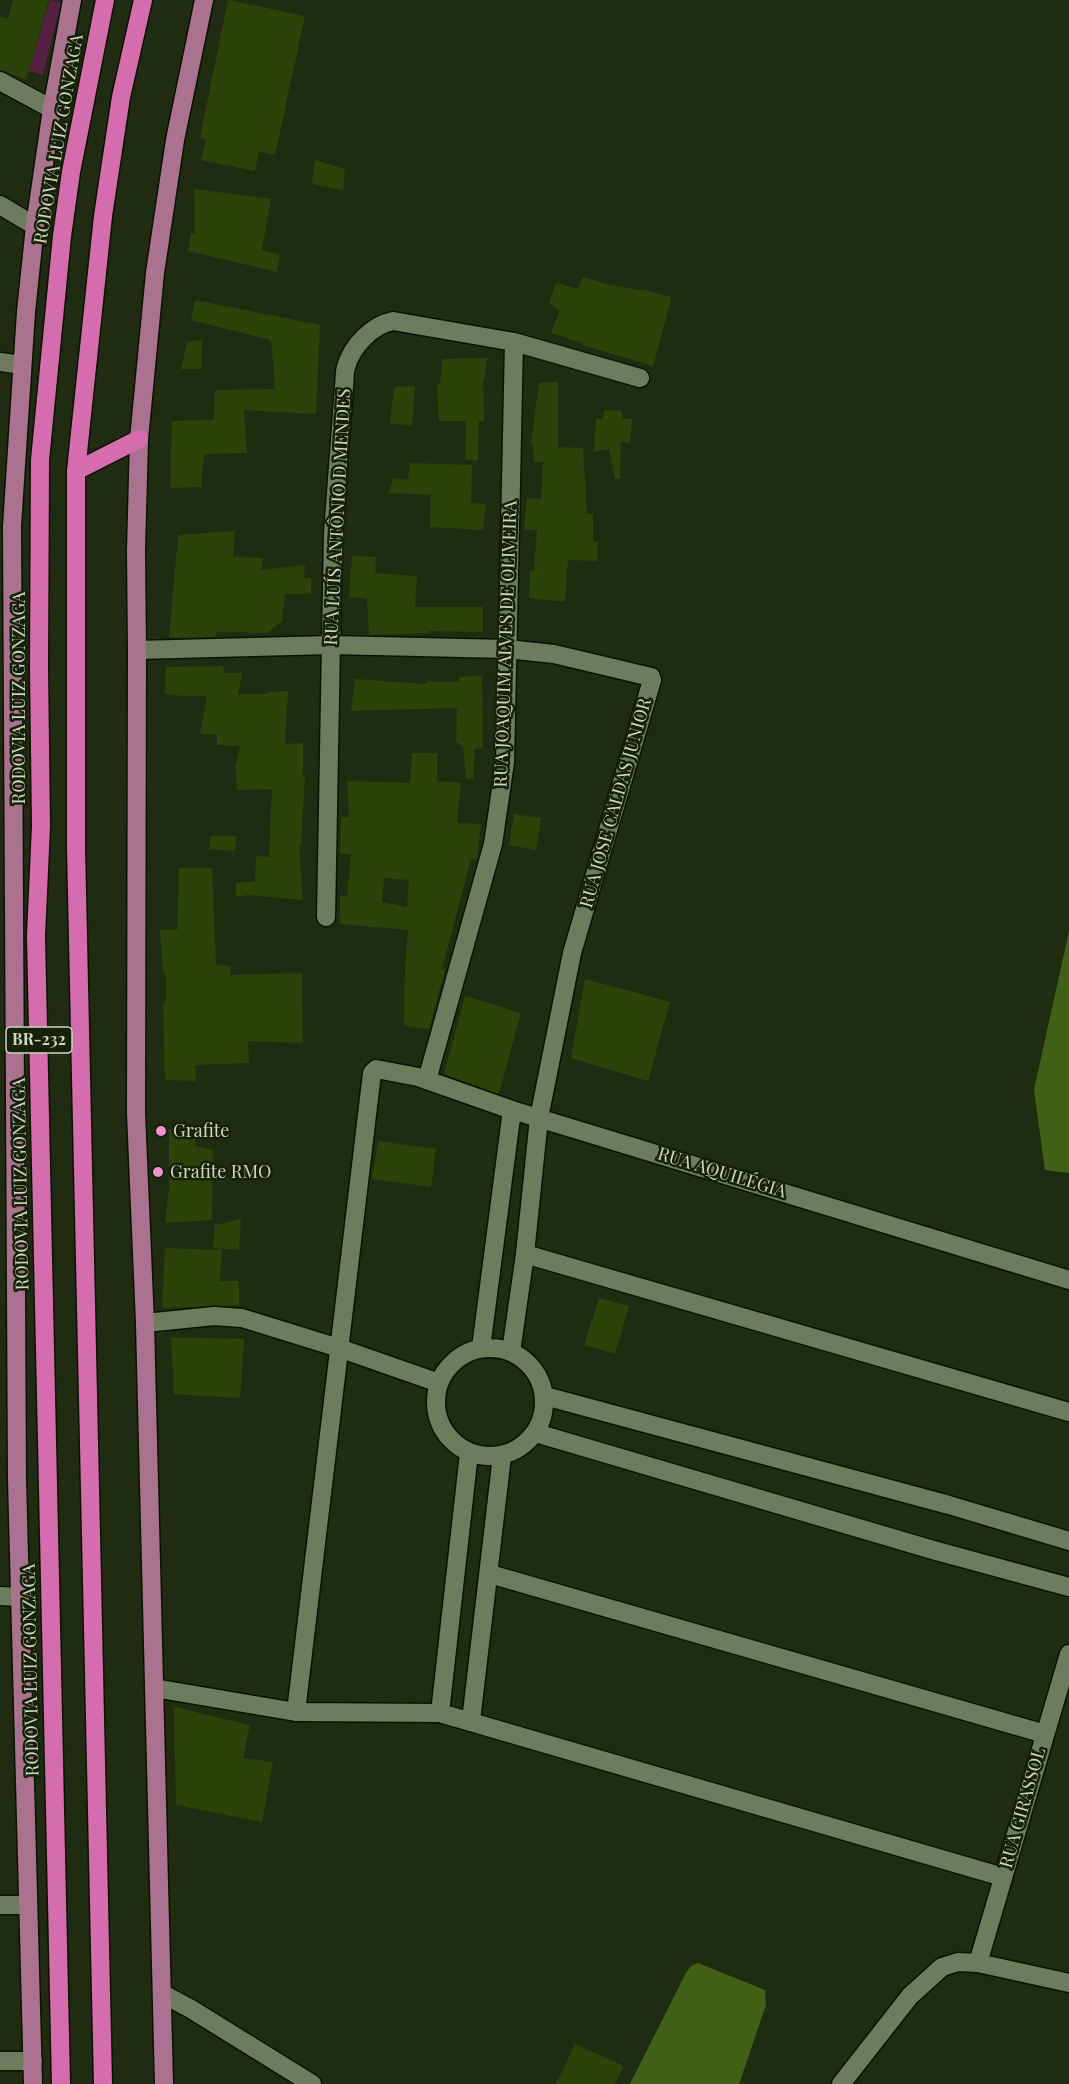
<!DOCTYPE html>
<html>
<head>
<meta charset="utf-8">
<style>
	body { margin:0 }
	canvas { display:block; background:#1f2c11 }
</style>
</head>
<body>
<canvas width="1069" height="2084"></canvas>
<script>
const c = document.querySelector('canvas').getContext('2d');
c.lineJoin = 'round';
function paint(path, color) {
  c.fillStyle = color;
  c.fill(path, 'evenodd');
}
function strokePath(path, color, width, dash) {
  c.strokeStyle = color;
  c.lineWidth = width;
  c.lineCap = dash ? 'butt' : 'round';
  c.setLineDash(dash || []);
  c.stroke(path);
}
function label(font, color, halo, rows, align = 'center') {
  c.font = font + ' "Playfair Display",serif';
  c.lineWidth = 5;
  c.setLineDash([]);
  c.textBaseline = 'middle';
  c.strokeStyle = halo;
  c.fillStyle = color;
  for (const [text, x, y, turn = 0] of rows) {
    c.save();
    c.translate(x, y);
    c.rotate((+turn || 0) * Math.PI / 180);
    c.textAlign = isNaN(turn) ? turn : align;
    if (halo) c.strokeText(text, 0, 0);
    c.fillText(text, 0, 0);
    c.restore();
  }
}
paint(new Path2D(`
	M50,0L61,3L43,75L29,71Z`), '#562043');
paint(new Path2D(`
	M1069,931V1173L1045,1170L1034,1090Z
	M698,1963L765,1990L766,2005L739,2084H630L686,1973L691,1966Z`), '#426117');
paint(new Path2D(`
	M13,0H49L26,80L0,70V16L8,19Z
	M228,0L305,16L275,155L259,151L255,171L201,160L206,139L200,137Z
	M315,160L345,169L343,190L312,184Z
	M194,189L271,199L262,250L280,255L277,272L188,251L191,233L195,234Z
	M583,277L606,284L640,290L641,289L672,297L653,366L582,345L583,343L551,333L560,310L549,303L556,283L578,289Z
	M195,300L320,325L316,414L244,410L247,453L204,454L201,487L170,488L172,421L214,420L215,390L275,389L271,340L191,320Z
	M202,340L201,369H181L187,342Z
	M487,358L484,380L483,381L484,421H479L478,461L465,459L466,421H439L437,384H440L442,359Z
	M558,382V447L583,448L587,514H593V542H598L597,561L568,560L565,602L529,598L530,571H534L537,530L524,529L527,498L541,499L543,462H534L533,444L531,443L539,383Z
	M415,386L412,426L390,423L394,387Z
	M604,410L622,411V419H632L630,443L621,442L620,479H615L609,449L594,452L596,419H603Z
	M410,463L472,465L471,503L486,504L483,530L430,527L431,495L389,493L393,478L408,480Z
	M235,531L233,557L263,558L261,570L305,565L304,578H311V594H285L282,621L266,633L216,632V637L169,638L178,535Z
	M352,556L376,557L375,573L417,576L415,607H483V632L429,631V633L369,635L367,599L349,597Z
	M224,666L223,673H242L238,694H267V692L288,691L285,744L303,743V775H305L301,846H299L303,900L248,895L236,897V883L255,881L256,856L269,857L272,789L237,790L236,768H235L240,746L217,745V735L200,734L207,696H183L165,694L166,667Z
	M482,676L483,748L475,749L473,779H466L463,747L456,742L457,708L351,711L355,679L426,684V681L459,682V677Z
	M412,753H437V781L461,783L457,823L481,824L477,859H471L442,969H445L429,1029L404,1026L405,969L408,930L340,924V895L347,897L351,854H340L341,817H349L347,781L410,783ZM384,878L409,880L407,907L382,902Z
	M514,814L541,818L536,850L509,845Z
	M211,836H236L235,851L209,849Z
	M179,868H212L216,965L231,966L230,975L302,973L303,1043L248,1041L249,1063L195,1065L196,1081L165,1080L163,1003H166V973H163L160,929L177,930Z
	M585,979L670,1002L648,1081L571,1058Z
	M465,996L521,1013L499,1094L444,1074Z
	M169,1129L195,1131L196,1146L213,1150L212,1220L165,1223L169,1188Z
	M378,1141L436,1149L431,1187L372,1179Z
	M241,1219L239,1250L213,1248L215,1225Z
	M165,1248L222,1250L220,1281H239V1305L162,1308Z
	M599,1298L629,1306L615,1354L584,1345Z
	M171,1337L244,1339L240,1398L174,1394Z
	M174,1707L250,1725L243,1758L273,1762L262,1822L176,1805Z
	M575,2044L624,2066L615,2084H556Z`), '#2b4209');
const minor = new Path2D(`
	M0,81L52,109
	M0,205L35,226
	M0,362L22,365
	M137,650L331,645L507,649L554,654L651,677L652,680L572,953L539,1118L525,1254L511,1352
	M326,917L333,533L344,387C345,380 344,373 346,367C352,346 372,325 393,321L514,342L640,378
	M427,1080L493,844L505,762L514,342
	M525,1254L1069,1412
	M145,1323L214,1316L242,1318L339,1348L439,1383
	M436 1402a54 54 0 1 1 108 0a54 54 0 1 1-108 0Z
	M481,1348L512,1110
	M545,1396L949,1505L1069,1541
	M536,1433L933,1550L1069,1587
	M490,1574L1045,1734
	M0,1596L20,1597
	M154,1688L296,1712L440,1713L1003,1877
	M296,1712L372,1073L376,1069L418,1077L512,1110L1069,1280
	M440,1713L469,1453
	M471,1721L502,1456
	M0,1905H28
	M978,1963L1069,1654
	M163,1994L191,2009L312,2084
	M0,2061H33
	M841,2084L910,1996L942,1967L958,1962L978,1963L1069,1983`);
const major = new Path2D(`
	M33,2084L17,1479L12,526L26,312L35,226L52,109L72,0
	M164,2084L145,1323L136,1113L137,650L136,551L139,439L155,273L175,140L204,0`);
const highway = new Path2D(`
	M76,471L139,439
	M61,2084L36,936L41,826L39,668L40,460L62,236L71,172L105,0
	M103,2084L76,847V471L103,216L121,97L143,0`);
strokePath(minor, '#091400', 21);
strokePath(major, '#091400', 21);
strokePath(highway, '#091400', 21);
strokePath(minor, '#6c7c5d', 18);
strokePath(major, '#aa728e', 18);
strokePath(highway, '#d46cae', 18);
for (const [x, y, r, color] of [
	[161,1131,6,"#f690cf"],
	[158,1172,6,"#f690cf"]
]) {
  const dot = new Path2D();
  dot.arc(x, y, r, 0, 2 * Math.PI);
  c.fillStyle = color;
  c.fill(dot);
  strokePath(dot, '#162207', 2);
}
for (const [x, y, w] of [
	[39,1040,66]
]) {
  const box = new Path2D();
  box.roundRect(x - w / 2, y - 13, w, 26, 4.5);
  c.fillStyle = '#162207';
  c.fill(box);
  strokePath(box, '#ced7c6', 1.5);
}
label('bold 16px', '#ced7c6', null, [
	["BR-232",39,1040]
]);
label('18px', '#ced7c6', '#162207', [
	["RODOVIA LUIZ GONZAGA",59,139,-80],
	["RUA LUÍS ANTÔNIO D MENDES",338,517,-87],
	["RUA JOAQUIM ALVES DE OLIVEIRA",506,644,-88],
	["RODOVIA LUIZ GONZAGA",19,698,-90],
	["RUA JOSE CALDAS JUNIOR",616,803,-74],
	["RUA AQUILÉGIA",722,1173,17],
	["RODOVIA LUIZ GONZAGA",21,1184,-91],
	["RODOVIA LUIZ GONZAGA",31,1670,-91],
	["RUA GIRASSOL",1023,1808,-74]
]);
label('18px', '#ced7c6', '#162207', [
	["Grafite",173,1131],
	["Grafite RMO",170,1172]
], 'left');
</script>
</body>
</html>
